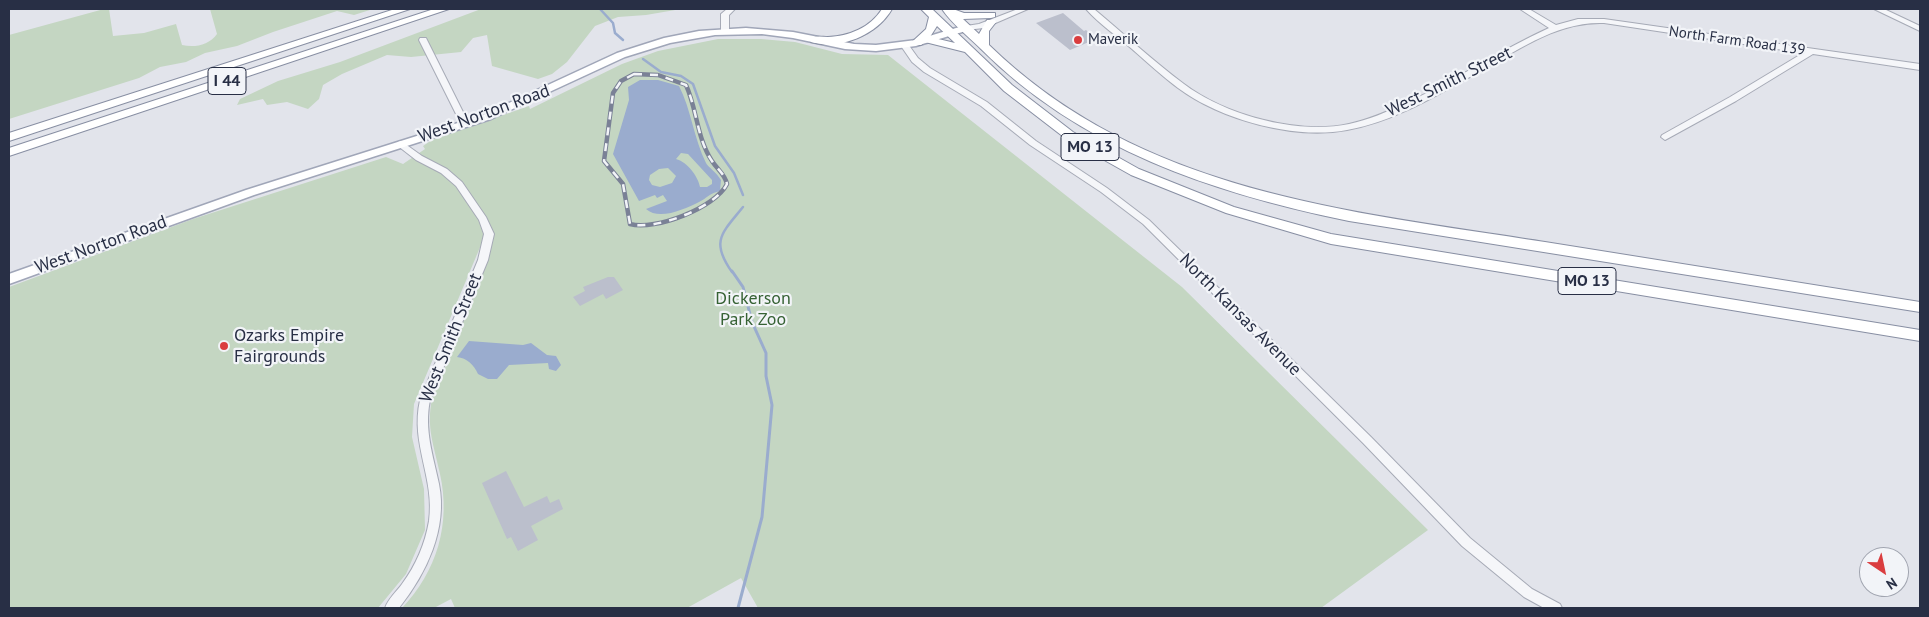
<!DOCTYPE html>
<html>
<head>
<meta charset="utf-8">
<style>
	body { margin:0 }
	#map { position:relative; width:1929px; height:617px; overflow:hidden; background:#e2e4eb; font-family:"PT Sans",sans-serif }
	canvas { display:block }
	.frame { position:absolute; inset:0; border:10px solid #282f45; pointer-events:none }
	.north { position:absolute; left:1859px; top:547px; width:50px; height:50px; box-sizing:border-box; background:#f2f4f8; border:1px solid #a1a5b0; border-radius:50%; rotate:146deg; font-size:14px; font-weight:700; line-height:20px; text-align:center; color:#282f45 }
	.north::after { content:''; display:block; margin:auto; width:18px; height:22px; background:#da3d3f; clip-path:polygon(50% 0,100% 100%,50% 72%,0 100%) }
</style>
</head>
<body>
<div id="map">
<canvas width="1929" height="617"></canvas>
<div class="frame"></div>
<div class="north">N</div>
</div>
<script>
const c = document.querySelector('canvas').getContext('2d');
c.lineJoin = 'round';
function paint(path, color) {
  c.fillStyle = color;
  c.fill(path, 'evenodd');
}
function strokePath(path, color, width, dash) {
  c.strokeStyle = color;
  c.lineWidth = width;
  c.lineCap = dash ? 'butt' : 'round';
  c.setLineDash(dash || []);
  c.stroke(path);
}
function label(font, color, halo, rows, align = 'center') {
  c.font = font + ' "PT Sans",sans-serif';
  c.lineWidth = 4.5;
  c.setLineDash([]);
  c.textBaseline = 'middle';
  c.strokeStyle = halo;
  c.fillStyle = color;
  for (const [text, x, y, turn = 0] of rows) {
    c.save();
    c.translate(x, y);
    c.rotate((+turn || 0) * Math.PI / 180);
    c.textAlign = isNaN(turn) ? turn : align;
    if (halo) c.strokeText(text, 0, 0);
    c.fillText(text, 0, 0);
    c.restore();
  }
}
paint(new Path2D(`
	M104,9H109L113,36L144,33L176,24L182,45C195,48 209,45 217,34L210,9H373L354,15L337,11L273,32L237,46L205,53L186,62L160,67L139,78L9,119V35Z
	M481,9H681L646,15L618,17L595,26L567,62L552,74L538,79L492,66L487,35L473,38L461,52L411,57L387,55L342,74L323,85L319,99L308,109L287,102L267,105L263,99L237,105L240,99L278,81L340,62Z
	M718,39H761L795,42L842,54L888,55L1182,287L1428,530L1321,608H758L741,578L687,608H455L451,599L434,608H402C437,571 451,524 440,474C434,445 426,428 432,399L488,257L481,245L414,404L412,437L424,489L425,530L406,574L378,608H9V287L193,219L386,157L403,164L425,149L423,146L432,140L529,106L530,109L534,107L622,64L658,51Z`), '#c4d6c2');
paint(new Path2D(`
	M640,80H658L679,86C691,109 694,139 706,163C707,166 717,173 721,180L720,191C710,193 707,198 699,202C685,209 659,221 646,209L667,201L663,195L657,198L655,195L639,201L613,154L629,100L628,87ZM681,153L688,154L712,180V184L707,187H700C698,176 687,162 676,159ZM668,168L676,176L672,183L660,187L652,185L649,180L650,175L659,169Z
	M469,341L523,345L531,343L547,355L556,356L561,365L556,371L549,369L548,363L509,365L497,379H488L478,374C474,365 467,358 457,357Z`), '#9aacce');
strokePath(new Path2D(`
	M600,9L613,23L615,33L623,40
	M643,59L661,72L681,76L693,84L715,146L734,173L743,195
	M732,272C710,241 722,233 743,207`), '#9aacce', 2.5);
strokePath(new Path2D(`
	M732,271L743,287L752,322L766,353V376L772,405L762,517L738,608`), '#9aacce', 3);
paint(new Path2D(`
	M1063,13L1084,31L1086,30L1096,39L1070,50L1036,23Z
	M608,277H614L623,290L606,299L603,294L580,306L573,297L585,291L583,287Z
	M506,471L524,507L547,496L550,503L559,499L563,509L531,526L538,540L518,551L511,537L507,539L482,483Z`), '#bbbfcc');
const minor = new Path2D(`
	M727,9H735L729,15V31L725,33L721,31V14Z
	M1018,9H1028L984,28L966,30L962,28L966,26L979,24Z
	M1086,9H1094C1124,34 1153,61 1184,84C1225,115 1298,135 1349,124C1368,120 1387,112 1406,103C1455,81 1500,50 1549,28L1520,9H1529L1556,25L1578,19H1604L1920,64V70L1813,54L1736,101L1665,140L1661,137L1662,135L1730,97L1803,53L1604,23C1556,21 1516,52 1475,74C1436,96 1393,122 1347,130C1295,140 1221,120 1178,88C1162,76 1147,62 1132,49C1117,36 1099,24 1086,9Z
	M1874,9H1884L1920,26V31Z
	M420,38H426L469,124L468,126L465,127L461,124L419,40Z
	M902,44H908L918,58L930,68L987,102L1036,141L1107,188L1149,220L1371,437L1470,538L1532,589L1560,604L1562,608H1544L1524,597L1462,546L1363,443L1143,224L1101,192L1030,145L981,106L924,72L912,62L901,46Z
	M401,141L422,156L447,169L462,182L486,217L494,234L488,260L430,400C424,430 433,455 439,484C448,529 426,574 399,608H385C388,599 397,591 402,584C416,565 425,544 429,521C435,478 410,444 420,400L478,260L484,234L479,220L456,186L441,173L416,160L398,146L397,144L398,142Z`);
const major = new Path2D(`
	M966,25L971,28L969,30L916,46L876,51L845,49L793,38L762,34L715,35L670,43L625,57L491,119L254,195L9,284V274L246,190L483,115L617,53L664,38L699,31L746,28L793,32L854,44L876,45L916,40Z`);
const highway = new Path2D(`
	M395,9H410L9,141V133Z
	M434,9H449L9,156V148Z
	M882,9H892C877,35 841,50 811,42L810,40C815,35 821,37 828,37C849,36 870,28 882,9Z
	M921,9H932L1012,85L1073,132L1139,169L1234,207L1331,234L1920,330V341L1331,244L1226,213L1131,175L1065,138L1004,91L965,52L925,42L921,45H913V41L926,29L929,17ZM937,26L955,43L930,37Z
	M942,9H953L964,13H995V17L991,18L963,19L979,34L987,20H995L996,22L989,31V45C1141,193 1347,211 1545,242C1670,262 1795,282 1920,302V312L1349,221C1213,193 1081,149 981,49C969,37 951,23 942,9Z`);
strokePath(minor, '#a6aab6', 2);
strokePath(major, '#a0a6b8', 3);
strokePath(highway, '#888fa3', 2);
paint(minor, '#f5f6f9');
paint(major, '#fff');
paint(highway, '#fff');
const rail = new Path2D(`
	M634,74L658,75L686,85C697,109 697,139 712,161C717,169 725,174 727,184C715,208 655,231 630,224L623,184L604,161L613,93L621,81Z`);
strokePath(rail, '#7a8196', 4.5);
strokePath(rail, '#f2f4f8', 2.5, [8]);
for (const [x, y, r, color] of [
	[1078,40,5,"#da3d3f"],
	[224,346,5,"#da3d3f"]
]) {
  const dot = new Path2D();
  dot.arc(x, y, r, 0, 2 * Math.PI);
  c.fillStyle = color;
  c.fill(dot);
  strokePath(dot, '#f2f4f8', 2);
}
label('15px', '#282f45', '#f2f4f8', [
	["Maverik",1088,40]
], 'left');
label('15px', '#282f45', '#f2f4f8', [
	["North Farm Road 139",1737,41,8]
]);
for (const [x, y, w] of [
	[227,81,38],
	[1090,147,58],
	[1587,281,58]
]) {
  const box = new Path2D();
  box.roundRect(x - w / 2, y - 13.5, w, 27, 4);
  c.fillStyle = '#f2f4f8';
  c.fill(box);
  strokePath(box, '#282f45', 1);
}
label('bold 16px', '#282f45', null, [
	["I 44",227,81],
	["MO 13",1090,147],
	["MO 13",1587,281]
]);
label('18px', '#282f45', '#f2f4f8', [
	["West Smith Street",1449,82,-26],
	["West Norton Road",484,114,-20],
	["West Norton Road",101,245,-20],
	["North Kansas Avenue",1240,315,45],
	["West Smith Street",451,338,-68]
]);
label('18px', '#366234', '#f2f4f8', [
	["Dickerson",753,299],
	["Park Zoo",753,320]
]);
label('18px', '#282f45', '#f2f4f8', [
	["Ozarks Empire",234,336],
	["Fairgrounds",234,357]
], 'left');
</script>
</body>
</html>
